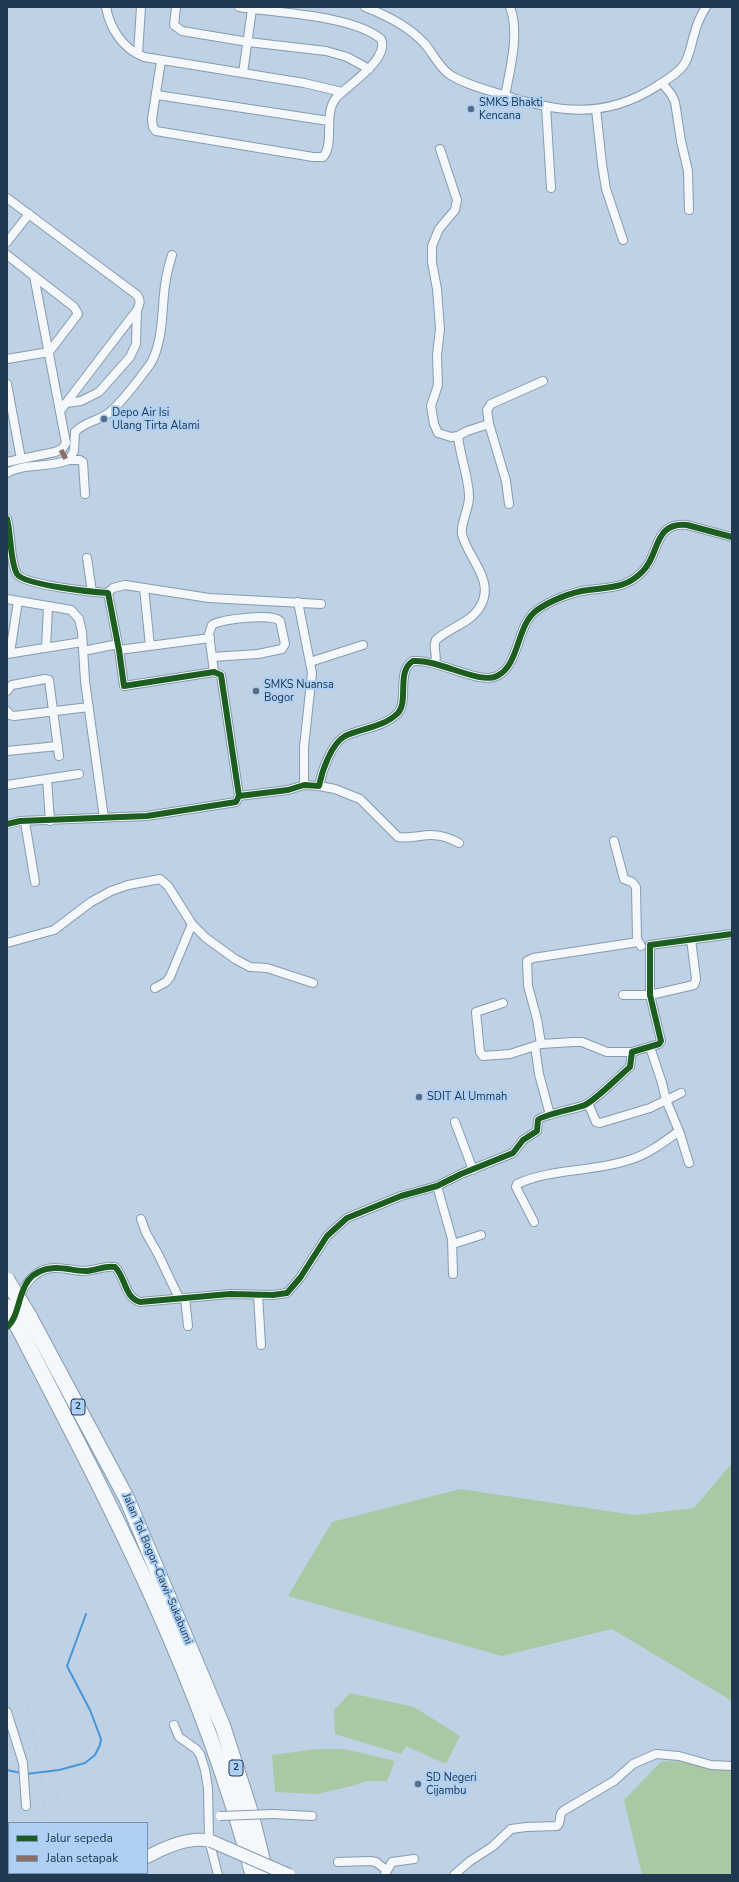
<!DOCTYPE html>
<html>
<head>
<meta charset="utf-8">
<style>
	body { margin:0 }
	#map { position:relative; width:739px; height:1882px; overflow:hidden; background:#bed1e5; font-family:"Nunito Sans",sans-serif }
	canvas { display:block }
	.frame { position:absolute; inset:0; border:8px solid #203850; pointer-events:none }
	.legend { position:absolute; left:8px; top:1822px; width:140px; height:52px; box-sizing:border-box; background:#aed0f5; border:1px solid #7593b3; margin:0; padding:5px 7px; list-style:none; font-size:12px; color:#203850 }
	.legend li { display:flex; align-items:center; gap:8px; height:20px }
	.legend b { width:20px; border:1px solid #7593b3 }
</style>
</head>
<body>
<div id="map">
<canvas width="739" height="1882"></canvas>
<div class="frame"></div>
<ul class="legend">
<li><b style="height:5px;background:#1b5e20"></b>Jalur sepeda</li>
<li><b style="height:5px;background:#8d6e63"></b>Jalan setapak</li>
</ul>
</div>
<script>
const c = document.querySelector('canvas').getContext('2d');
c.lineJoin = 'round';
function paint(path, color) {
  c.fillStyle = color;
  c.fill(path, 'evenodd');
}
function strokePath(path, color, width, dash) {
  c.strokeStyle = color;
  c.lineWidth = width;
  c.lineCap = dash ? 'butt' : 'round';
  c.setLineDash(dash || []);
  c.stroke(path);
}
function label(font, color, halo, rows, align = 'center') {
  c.font = font + ' "Nunito Sans",sans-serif';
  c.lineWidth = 4;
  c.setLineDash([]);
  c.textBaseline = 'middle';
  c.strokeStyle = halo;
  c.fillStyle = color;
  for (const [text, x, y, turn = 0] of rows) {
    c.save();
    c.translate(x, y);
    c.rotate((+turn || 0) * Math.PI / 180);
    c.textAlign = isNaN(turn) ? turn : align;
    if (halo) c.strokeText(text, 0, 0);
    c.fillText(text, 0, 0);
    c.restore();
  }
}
paint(new Path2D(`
	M732,1463V1701L612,1629L502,1656L288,1596L332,1522L460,1489L634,1515L694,1508Z
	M350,1693L414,1707L460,1736L446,1764L406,1746L401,1754L335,1734L334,1710Z
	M317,1749H344L395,1761L387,1781H367L356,1785L317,1794L275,1792L272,1755Z
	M662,1761L732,1764V1875H642L624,1800Z`), '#a9c8a4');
strokePath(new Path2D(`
	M7,1770L21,1773
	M26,1774L59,1770L85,1763L95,1755L100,1745L101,1739L90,1710L67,1666L86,1614`), '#4596d8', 2);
const street = new Path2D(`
	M106,7C110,29 123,49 144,57L304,83L342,92
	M176,7L174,25L182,31L248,42L326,51L347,57L369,69
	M365,7C386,15 408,26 424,43C433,53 438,66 449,74C462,83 481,88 497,93C554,112 603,121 657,86C666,80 676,75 683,66C690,57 691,43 695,32C697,23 701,15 706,7
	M138,54L141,7
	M161,61L152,119L153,127L156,131L313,157H323C335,144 323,114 336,98C346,86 390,60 381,39C352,15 277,13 239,7
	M243,73L252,9
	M662,83L671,94L675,102L681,141L688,171L689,210
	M157,95L329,121
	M505,96C510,70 520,32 510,7
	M546,106L551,188
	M596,109L602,164L606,189L623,240
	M7,198L137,295C141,301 140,304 137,310L60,411
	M7,242L29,214
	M7,255L34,276L66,443L62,449L55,452L7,462
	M7,359L49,352L78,314L74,307L34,276
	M7,384L21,459
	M66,403L81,401L99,392L130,357L136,344L137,310
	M489,424L506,481L509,504
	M458,436L467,431L489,424L487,410L491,404L543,381
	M69,460H80L83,462L85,494
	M7,473C24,463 50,468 69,460L74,451L75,432C85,421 100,421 110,412C124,400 140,378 151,363C162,343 162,316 164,294C165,281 168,268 172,255
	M7,519C11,533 10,562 17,574C24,585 92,592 108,593L119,650L124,686L214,672L221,675L239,796L236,802L147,816L20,821L7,824
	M87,558L92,592
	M144,588L150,646
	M108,593L113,588L125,585L209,598L321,604
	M7,599L71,610L79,619L82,632L85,681L104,818
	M298,602L312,673L304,747V785
	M46,648L48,607
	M119,650L210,638
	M83,651L118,644
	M10,653L18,601
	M7,654L82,642
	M212,657L258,654L282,649L285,644L280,621C273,613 222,619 212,625L209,634L214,672
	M310,662L363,645
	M435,663C438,655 432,648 436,640C450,627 472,623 481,605C495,580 467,557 462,534C460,523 470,508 469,495C468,475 460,456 458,436L451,437L438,433L434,424L431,406L438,385L437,355L440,329L437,289L432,262V246L439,229L455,210L457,200L440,149
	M7,691L12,685L45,679L49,680L59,756
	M7,711L10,715L14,716L89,707
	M7,751L58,746
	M47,779L50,821
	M7,785L79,774
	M319,786L335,789L360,799L398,837C410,839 420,835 431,835C441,835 450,838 459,843
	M239,796L288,790L304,785L319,786C322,771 331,744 345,736C363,728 384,727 398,713C409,701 396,671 413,661C438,659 480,685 497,676C520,665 516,625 537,610C550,601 571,592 588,590C609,587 626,589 643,571C660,554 653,522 687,525L732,537
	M25,822L35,882
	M614,841L624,879L632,882L636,887L637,939L641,946
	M7,943L54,930L91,902L111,891L128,885L160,879L168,886L192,924L206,938L235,959L250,967L267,968L313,983
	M155,988L166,982L170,977L192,924
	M623,995H650L694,985L696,979L691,939
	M503,1003L476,1012L480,1052L483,1056L510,1054L541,1044L573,1042H582L607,1052H633
	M541,1044L537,1019L528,986L527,961L533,958L638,942
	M535,1046L539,1074L550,1115
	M650,1047L662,1083L666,1100L679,1131L689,1163
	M588,1103L596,1122L600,1123L650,1108L681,1093
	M455,1122L473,1170
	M437,1186L452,1239L453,1274
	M141,1219L146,1233L158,1254L179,1298
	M534,1222L516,1187L517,1184C552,1168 593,1172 629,1160C647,1155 664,1142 679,1131
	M453,1244L481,1235
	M258,1295L261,1345
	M185,1298L188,1326
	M19,1300C24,1283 37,1267 56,1268C66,1268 75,1271 84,1271C95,1271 105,1265 115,1267C126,1278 124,1297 140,1302L230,1294L273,1295L287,1293L300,1278L327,1236L347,1218L401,1196L437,1186L461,1174L513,1153L523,1140L537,1131L538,1120C542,1115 575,1109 585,1105C597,1099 619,1076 630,1067L632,1052L659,1044L661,1041L650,995V945L732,934
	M7,1712L23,1763L26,1806
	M174,1725L179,1737L196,1749L200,1754L205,1770L208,1788L209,1840L218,1875
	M273,1814L312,1816
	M338,1862L371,1861L376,1862L386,1870
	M139,1873V1875
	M385,1874L392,1862L414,1859
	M454,1875L470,1861L492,1847L511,1829L526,1827L557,1826C562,1822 558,1815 563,1811L614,1781L633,1764L656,1754L679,1756L711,1765L732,1766`);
const secondary = new Path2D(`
	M147,1857C165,1847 191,1836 211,1841
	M117,1875L120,1873`);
const highway = new Path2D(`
	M29,1316L127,1499L223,1727L251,1814L266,1875
	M17,1325C109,1502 203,1680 253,1875`);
strokePath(street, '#879bae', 10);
strokePath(secondary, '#879bae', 14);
strokePath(highway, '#879bae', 17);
strokePath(street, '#f5f8fb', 8);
strokePath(secondary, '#f5f8fb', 12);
strokePath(highway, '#f5f8fb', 15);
strokePath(new Path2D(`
	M7,1645C47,1696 55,1760 59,1823
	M7,1661C29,1692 34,1728 39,1765C42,1784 44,1804 46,1823
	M39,1875L40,1873
	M52,1875L53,1873`), '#c3c9d1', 2, [2, 4]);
const streetBridge = new Path2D(`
	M220,1816L273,1814`);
const secondaryBridge = new Path2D(`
	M211,1841L289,1875`);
const highwayBridge = new Path2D(`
	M7,1280L29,1316
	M7,1307L17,1325`);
strokePath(streetBridge, '#879bae', 10, []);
strokePath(secondaryBridge, '#879bae', 14, []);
strokePath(highwayBridge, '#879bae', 17, []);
strokePath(streetBridge, '#f5f8fb', 8);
strokePath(secondaryBridge, '#f5f8fb', 12);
strokePath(highwayBridge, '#f5f8fb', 15);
strokePath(new Path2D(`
	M61,450L67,461`), '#8d6e63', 5, [10, 5]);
strokePath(new Path2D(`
	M7,519C11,533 10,562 17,574C24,585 92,592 108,593L119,650L124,686L214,672L221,675L239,796L236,802L147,816L20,821L7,824
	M239,796L288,790L304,785L319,786C322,771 331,744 345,736C363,728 384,727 398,713C409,701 396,671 413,661C438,659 480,685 497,676C520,665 516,625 537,610C550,601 571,592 588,590C609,587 626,589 643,571C660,554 653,522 687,525L732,537
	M7,1327C25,1312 13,1271 54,1268C64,1267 74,1271 85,1271C95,1271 105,1265 115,1267C126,1278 124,1297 140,1302L230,1294L273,1295L287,1293L300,1278L327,1236L347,1218L401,1196L437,1186L461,1174L513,1153L523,1140L537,1131L538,1120C542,1115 575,1109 585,1105C597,1099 619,1076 630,1067L632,1052L659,1044L661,1041L650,995V945L732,934`), '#1b5e20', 6);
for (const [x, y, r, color] of [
	[471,109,4,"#576e84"],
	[104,419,4,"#576e84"],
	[256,691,4,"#576e84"],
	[419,1097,4,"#576e84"],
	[418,1784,4,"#576e84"]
]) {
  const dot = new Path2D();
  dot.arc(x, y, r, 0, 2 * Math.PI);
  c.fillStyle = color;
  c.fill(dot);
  strokePath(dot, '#aed0f5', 1.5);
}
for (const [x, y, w] of [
	[78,1407,14],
	[236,1768,14]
]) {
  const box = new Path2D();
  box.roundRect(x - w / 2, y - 8, w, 16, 3);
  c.fillStyle = '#aed0f5';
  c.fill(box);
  strokePath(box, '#203850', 1);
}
label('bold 10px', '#203850', null, [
	["2",78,1407],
	["2",236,1768]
]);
label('11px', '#203850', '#aed0f5', [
	["SMKS Bhakti",479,103],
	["Kencana",479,116],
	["Depo Air Isi",112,413],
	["Ulang Tirta Alami",112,426],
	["SMKS Nuansa",264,685],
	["Bogor",264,698],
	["SDIT Al Ummah",427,1097],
	["SD Negeri",426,1778],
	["Cijambu",426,1791]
], 'left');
label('11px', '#203850', '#aed0f5', [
	["Jalan Tol Bogor–Ciawi–Sukabumi",157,1569,67]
]);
</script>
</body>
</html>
